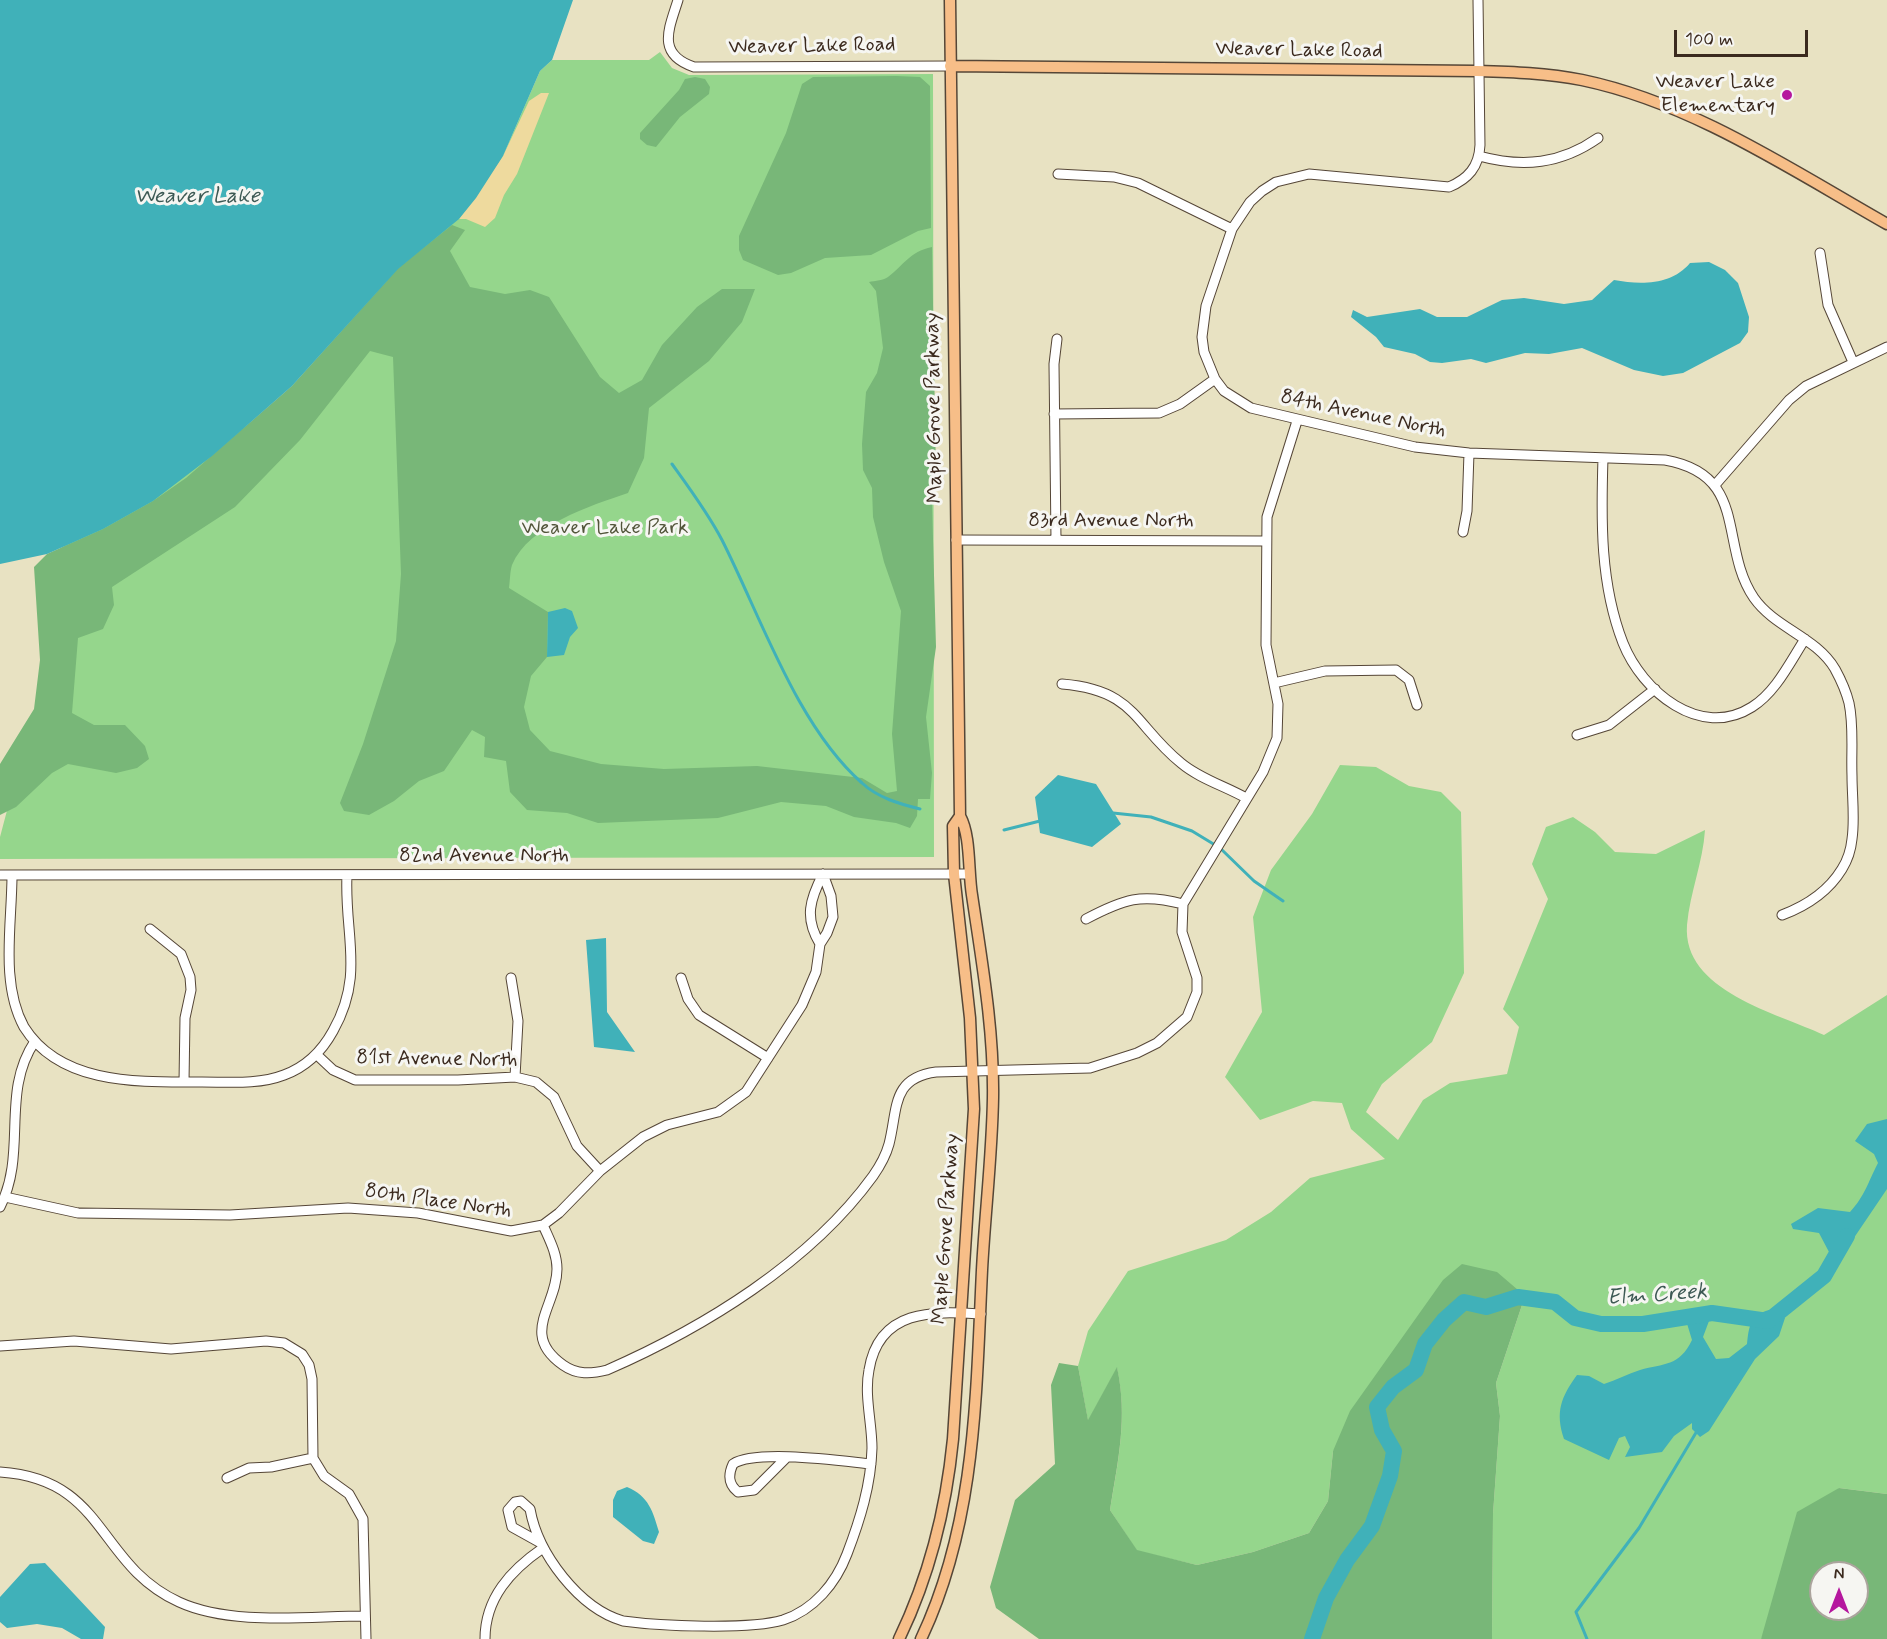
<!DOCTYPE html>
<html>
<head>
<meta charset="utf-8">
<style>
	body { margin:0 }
	#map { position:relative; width:1887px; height:1639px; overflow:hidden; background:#e8e2c2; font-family:Mynerve,sans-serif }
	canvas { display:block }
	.north { position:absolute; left:1809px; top:1561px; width:60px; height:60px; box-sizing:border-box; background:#f6f6f2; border:2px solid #aba49d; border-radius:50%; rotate:0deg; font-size:16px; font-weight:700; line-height:24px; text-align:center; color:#3b2a1e }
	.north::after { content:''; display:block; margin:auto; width:21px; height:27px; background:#b5179e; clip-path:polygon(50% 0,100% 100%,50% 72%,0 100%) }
	.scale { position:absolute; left:1674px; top:30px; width:134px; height:27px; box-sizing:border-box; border:3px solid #3b2a1e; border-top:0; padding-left:8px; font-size:18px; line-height:21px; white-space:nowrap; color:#3b2a1e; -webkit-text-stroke:4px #f6f6f2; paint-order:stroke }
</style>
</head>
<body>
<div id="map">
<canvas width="1887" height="1639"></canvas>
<div class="north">N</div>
<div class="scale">100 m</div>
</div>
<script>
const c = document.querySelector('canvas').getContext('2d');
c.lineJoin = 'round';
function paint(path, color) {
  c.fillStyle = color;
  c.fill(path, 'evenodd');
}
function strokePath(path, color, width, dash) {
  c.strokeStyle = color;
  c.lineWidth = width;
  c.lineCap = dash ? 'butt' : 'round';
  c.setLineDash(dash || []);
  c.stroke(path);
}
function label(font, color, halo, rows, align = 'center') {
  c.font = font + ' Mynerve,sans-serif';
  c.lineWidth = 6;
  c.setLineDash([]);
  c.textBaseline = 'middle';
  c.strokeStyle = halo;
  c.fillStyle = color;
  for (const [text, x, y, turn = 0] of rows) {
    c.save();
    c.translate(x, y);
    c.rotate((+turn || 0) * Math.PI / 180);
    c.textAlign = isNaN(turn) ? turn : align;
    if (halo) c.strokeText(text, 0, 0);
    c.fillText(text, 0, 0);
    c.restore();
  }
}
paint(new Path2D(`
	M660,52L672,68L689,75L933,74L934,857L0,859V837L9,803L44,737L61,548L255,420L292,386L503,156L540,71L552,60H649Z
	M1340,765L1376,767L1409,786L1441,792L1461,812L1464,973L1432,1042L1382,1084L1366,1112L1398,1140L1423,1100L1450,1083L1507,1074L1519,1027L1503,1009L1548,899L1532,864L1546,827L1573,817L1595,832L1615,852L1656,854L1705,830C1703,862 1690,892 1687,925C1682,991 1777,1013 1824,1035L1887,995V1494L1839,1488L1761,1639H1492L1493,1514L1500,1416L1496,1383L1525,1296L1333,1451L1328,1501L1309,1533L1253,1552L1197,1565L1137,1551L1110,1510C1118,1461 1128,1418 1117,1368L1088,1421L1078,1366L1088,1331L1128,1271L1226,1240L1271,1212L1310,1178L1385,1159L1351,1129L1342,1103L1313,1101L1260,1120L1225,1077L1262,1012L1253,917L1271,870L1312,814Z`), '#95d68c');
paint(new Path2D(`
	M896,76L920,77L930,86L931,228L918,231L871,255L825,258L791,273L778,275L743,260L739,250V236L786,133L802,84L813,77Z
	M695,77L705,79L710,87L709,94L680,117L656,147L647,145L640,139V133L679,90L685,79Z
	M452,225L465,230L450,251L470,287L505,294L530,290L549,297L600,377L619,393L642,380L662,345L697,307L722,289H755L742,322L709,361L649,408L644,458L628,493C590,506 529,525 512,565C510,571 510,581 509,588L548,612L547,657L531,676L524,707L530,730L550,751L601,764L664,769L757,766L862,778L887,793L897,791L892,734L901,611L884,562L873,517L872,488L863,470L862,444L866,392L877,373L883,348L876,291L869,282C875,281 884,280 888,277C904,265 909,252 932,247L936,475L932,503L936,647L926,717L932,773L930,799H918L917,816L910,828L896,823L854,817L826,806L781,802L718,818L598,823L567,813L527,810L510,792L506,761L484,757L485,737L472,730L444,771L419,781L394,801L369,815L344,811L340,803L363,744L396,641L401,574L393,357L370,351L300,440L235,507L112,587L114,605L103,629L78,638L72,713L94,725H125L145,746L149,759L137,768L116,773L68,764L52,773L16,807L0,815V764L34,709L40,660L34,567L47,554L103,529L153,501L186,478L292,386L398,268Z
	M1462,1264L1497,1272L1525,1296L1496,1383L1500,1416L1493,1514L1492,1639H1039L996,1608L990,1587L1015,1500L1055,1464L1051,1385L1059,1363L1078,1366L1088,1420L1117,1367C1128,1418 1118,1460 1110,1510L1137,1550L1197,1565L1253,1552L1309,1533L1328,1501L1333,1451L1350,1411L1443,1280Z
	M1839,1488L1887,1494V1639H1761L1797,1512ZM1821,1573H1857V1609H1821Z`), '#78b778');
paint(new Path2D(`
	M541,93H549L517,174L504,195L495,218L485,227L466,219H459L503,156L529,101Z`), '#eeda9e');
paint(new Path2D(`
	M0,0H573L552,60L540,71L503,156L476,198L459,219L398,269L292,386L212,456L153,501L103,529L47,554L0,564Z
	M1709,262L1725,270L1738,283L1749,317L1748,332L1740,343L1683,373L1663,376L1634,370L1582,348L1549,354L1525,353L1486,363L1471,359L1442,363L1430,362L1415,354L1384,347L1376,337L1351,317L1353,310L1367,317L1420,309L1437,317H1467L1502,300L1524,298L1564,304L1592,300L1614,280C1641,285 1672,285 1690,263Z
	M565,608L572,611L578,628L570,637L564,655L547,657L548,612Z
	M1058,775L1096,784L1121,824L1092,847L1040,833L1035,797Z
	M606,938L607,1012L635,1052L594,1047L586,940Z
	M1887,1119V1189L1841,1257L1829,1252L1819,1233L1793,1229L1791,1224L1818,1208L1850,1212C1865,1196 1868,1182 1878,1163L1874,1154L1855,1141L1867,1124Z
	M1769,1310L1785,1318L1779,1336L1755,1359L1709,1431L1700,1437L1692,1429V1423L1674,1436L1662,1452L1625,1457L1630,1447L1625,1436L1619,1438L1609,1460L1564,1439C1555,1412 1561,1397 1577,1375L1589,1376L1604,1384C1616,1380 1628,1374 1640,1370C1664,1363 1679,1367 1692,1340L1685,1317L1712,1313L1703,1337L1716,1359L1729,1358L1747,1344C1749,1326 1750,1315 1769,1310Z
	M627,1487C649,1496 653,1512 659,1532L654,1544L643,1541L613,1517V1500L617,1491Z
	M45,1563L105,1627L103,1639H81L62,1628L37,1624L7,1628L0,1622V1597L30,1564Z`), '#40b1b9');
strokePath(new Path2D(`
	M672,464C690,489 708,513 722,540C761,617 797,726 862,783C878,798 900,804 920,809
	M1113,813L1151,817L1192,831L1220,848L1254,881L1283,901
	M1004,830L1040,821
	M1587,1639L1576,1612L1639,1528L1697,1431`), '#40b1b9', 3);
strokePath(new Path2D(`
	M1312,1639L1326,1598L1347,1560L1372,1526L1390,1476L1394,1451L1382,1430L1377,1407L1393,1387L1416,1370L1425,1344L1444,1320L1464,1302L1486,1307L1518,1297L1555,1302L1575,1318L1601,1324H1643L1712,1313L1768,1321L1824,1276L1847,1236`), '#40b1b9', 16);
const minor = new Path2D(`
	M678,0C669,29 656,54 694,67L950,66
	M1478,0L1480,145C1479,167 1468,179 1449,187L1309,174L1276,182L1262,191L1250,202L1232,229L1206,306L1202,337L1204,352L1215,379L1224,391L1251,408L1415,447L1469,453L1665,460C1750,475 1718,545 1754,598C1775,628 1816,637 1835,669C1841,680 1846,691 1849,703C1854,726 1851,752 1852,776C1852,796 1855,819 1852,839C1851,849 1847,861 1842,869C1828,892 1806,906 1782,915
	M1479,156C1523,168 1561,164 1598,138
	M1058,174L1114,177L1138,183L1232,229
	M1820,253L1828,305L1853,362
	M1054,414L1159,413L1180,404L1215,379
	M1603,458C1601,520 1600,584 1623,643C1642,691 1700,740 1752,707C1776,692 1790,662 1805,639
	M1715,485L1789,400L1806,386L1887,347
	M1463,532L1467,511L1469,453
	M956,540L1265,541
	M1056,540L1054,364L1057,339
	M1274,683L1325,671L1396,670L1409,680L1417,705
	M1062,684C1136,690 1134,725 1181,763C1200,779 1225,786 1246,798
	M1577,735L1609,725L1655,689
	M0,875L968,874
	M12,875C12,924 0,983 24,1027C61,1086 141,1082 202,1082C229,1082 258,1085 284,1075C306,1067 322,1051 333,1031C365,975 344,934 347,875
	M1086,919C1124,899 1141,893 1183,904
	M150,929L181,954L190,977L191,990L185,1018L184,1082
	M820,944C804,918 810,899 823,874
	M511,978L518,1021L515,1077
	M681,978L688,999L699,1015L768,1058
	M317,1055L333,1070L355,1080H458L515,1077L536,1082L554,1097L577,1146L600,1171
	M5,1197L78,1213L230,1215L348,1208L418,1213L511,1231L543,1225L559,1213L600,1171L643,1137L667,1125L718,1112L746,1092L802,1005L816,972L820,944L827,933L833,917L831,896L823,874
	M0,1207C28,1152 0,1093 35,1041
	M543,1225C549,1239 557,1253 557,1269C557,1306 519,1334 563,1365C577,1375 591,1374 607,1370C703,1328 810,1263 873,1176C880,1166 886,1155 889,1144C898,1109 891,1078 936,1072L1090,1068L1137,1053L1157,1043L1187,1017L1197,992V978L1182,932L1183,904L1263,772L1277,738L1278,704L1266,645L1267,517L1297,421
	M0,1346L74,1341L171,1349L266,1341L284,1343L302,1354L309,1365L312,1379L313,1458L324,1476L349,1494L363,1519L366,1639
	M786,1458L754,1490L738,1492C728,1484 728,1475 733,1464C756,1449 841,1461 871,1464
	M0,1472C107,1479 96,1564 179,1602C231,1626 308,1616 365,1616
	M227,1478L249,1468L271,1467L313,1458
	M539,1542L512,1527L508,1510L515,1502L521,1501L530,1509C538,1554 579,1608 623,1621C660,1626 749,1630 783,1620C814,1610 836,1583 847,1554C860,1520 871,1485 872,1448C872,1423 864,1395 869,1370C879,1309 932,1311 981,1314
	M485,1639C485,1598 511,1570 543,1548`);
const major = new Path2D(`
	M950,66L1477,71C1512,72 1547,73 1582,80C1692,103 1790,169 1887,224
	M899,1639C930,1575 946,1510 953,1439L974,1109L970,1018L954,874L953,826L960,816
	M921,1639C976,1523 976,1396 982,1270C985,1213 992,1156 993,1098C994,1030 982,963 972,895C968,871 971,836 960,816L950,0`);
strokePath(minor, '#554637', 11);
strokePath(major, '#554637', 13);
strokePath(minor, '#fff', 9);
strokePath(major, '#f7be88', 10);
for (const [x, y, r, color] of [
	[1787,95,6,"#b5179e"]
]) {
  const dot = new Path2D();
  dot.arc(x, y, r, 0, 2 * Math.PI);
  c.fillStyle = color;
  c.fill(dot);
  strokePath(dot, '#f6f6f2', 2);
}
label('21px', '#3b2a1e', '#f6f6f2', [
	["Weaver Lake Road",812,47,-1],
	["Weaver Lake Road",1299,51,1],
	["Maple Grove Parkway",935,408,-91],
	["84th Avenue North",1363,415,12],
	["83rd Avenue North",1111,522],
	["82nd Avenue North",484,857],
	["81st Avenue North",437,1060,1],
	["80th Place North",438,1202,8],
	["Maple Grove Parkway",947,1229,-86]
]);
label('21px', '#3b2a1e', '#f6f6f2', [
	["Weaver Lake",1775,83],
	["Elementary",1775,107]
], 'right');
label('21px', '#52553a', '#f6f6f2', [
	["Weaver Lake Park",605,529]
]);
label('italic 22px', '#3d5954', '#f6f6f2', [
	["Weaver Lake",197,197],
	["Elm Creek",1657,1296,-4]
]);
</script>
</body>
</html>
